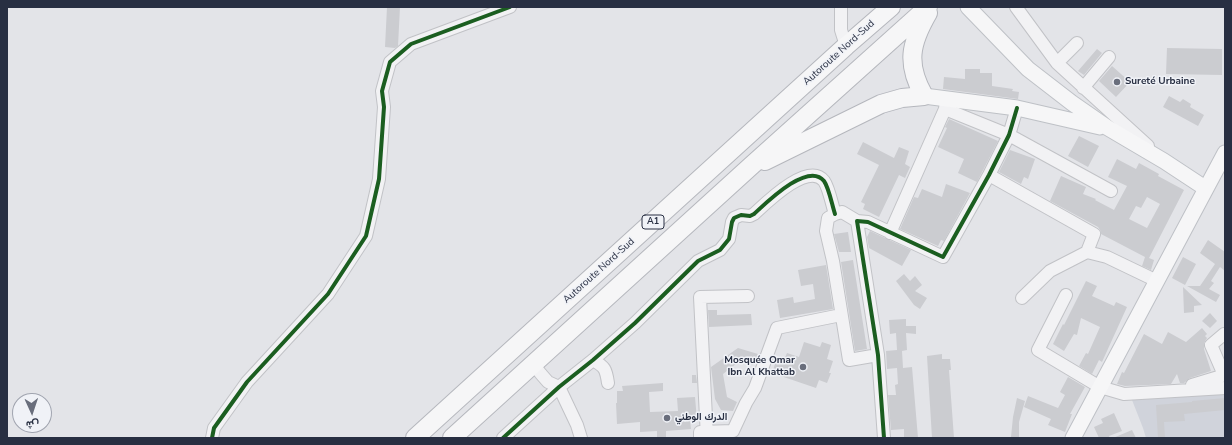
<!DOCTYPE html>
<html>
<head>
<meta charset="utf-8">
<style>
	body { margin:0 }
	#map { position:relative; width:1232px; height:445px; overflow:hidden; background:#e3e4e8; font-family:"Nunito Sans",Vazirmatn,sans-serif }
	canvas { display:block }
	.frame { position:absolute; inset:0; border:8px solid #282f42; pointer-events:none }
	.north { position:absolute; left:12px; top:393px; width:40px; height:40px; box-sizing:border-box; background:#f0f2f7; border:1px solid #a0a4af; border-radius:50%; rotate:177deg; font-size:11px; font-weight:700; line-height:16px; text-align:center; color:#282f42 }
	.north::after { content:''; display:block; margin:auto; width:14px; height:18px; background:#696e7c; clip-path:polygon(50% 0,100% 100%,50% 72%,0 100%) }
</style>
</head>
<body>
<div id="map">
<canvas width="1232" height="445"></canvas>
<div class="frame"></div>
<div class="north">ش</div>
</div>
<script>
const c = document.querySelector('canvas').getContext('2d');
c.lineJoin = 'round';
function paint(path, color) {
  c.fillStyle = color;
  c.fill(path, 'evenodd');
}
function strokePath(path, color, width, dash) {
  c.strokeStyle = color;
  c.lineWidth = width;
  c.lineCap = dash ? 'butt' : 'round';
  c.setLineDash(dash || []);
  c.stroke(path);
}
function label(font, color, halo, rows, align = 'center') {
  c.font = font + ' "Nunito Sans",Vazirmatn,sans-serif';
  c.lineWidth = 3;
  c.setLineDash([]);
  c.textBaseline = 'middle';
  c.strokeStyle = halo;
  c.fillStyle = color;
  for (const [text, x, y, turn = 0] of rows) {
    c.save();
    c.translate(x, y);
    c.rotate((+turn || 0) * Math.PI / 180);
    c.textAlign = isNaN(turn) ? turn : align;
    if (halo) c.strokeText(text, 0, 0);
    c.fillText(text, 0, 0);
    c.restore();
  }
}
paint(new Path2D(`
	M1225,394V438H1146L1143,428L1132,400Z`), '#d0d3db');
paint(new Path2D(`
	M387,7H400L398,46L395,48L385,47Z
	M1167,48L1222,49V75L1166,74Z
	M1097,49L1102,53L1084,75L1078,71Z
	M1112,66L1130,82L1116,97L1099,81Z
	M965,69H980V73H992V86L1013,89L1012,91L1019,92L1018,99L943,89L944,77L965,79Z
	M1169,96L1180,102L1183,99L1191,104L1190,107L1204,115L1198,126L1163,107Z
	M949,119L998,141L977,182L958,173L964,159L938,147L947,128L945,127Z
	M1079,136L1099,146L1088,167L1068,156Z
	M863,142L894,158L899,147L909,151L905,164L910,167L905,178L899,175L879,217L863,209L865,204L861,202L879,165L857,154Z
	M1010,150L1035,159L1028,179L1024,177L1021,184L999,172Z
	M1117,159L1136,169L1139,163L1159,174L1158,176L1184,190L1149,258L1154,260L1151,270L1142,266L1145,257L1101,234L1100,230L1098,227L1050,201L1061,176L1086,187L1083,194L1096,199L1095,200L1114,210L1127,186L1108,177ZM1147,197L1160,204L1147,228L1129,219L1136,206L1141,208Z
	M946,184L970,193L944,241L941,240L938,246L900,229L914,197L918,198L922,189L942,197Z
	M870,231L911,250L902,266L869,248L867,237Z
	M848,232L851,252H839L834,234Z
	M1208,240L1225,252V271L1220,267L1211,281L1214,283L1209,289L1220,295L1216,302L1187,286H1200L1215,264L1200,253Z
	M1183,257L1196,264L1185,285L1172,278Z
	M853,260L867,349L855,351L841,262Z
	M826,265L833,309L780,318L777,300L793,297L794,303L815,299L813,284L801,286L798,270Z
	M904,274L910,281L915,276L922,285L915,291L927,298L920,309L914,305L896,281Z
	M1086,281L1097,286L1092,296L1114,306L1116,302L1127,307L1102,362L1099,360L1092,374L1079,366L1086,353L1088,354L1100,327L1081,318L1077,335L1074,334L1064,351L1053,344L1063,324L1064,325Z
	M1183,287L1202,305L1194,306V312L1184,313Z
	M708,310H717V315L751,314L752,325L709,327Z
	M1210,313L1217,321L1210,328L1202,321Z
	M906,319V326H916V334L906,333L907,350L902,351L903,368L912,367L918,438H904V429L891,430L888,395H896L895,385L898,384L897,368L887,369L886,351L897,350L896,333L890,334L889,320Z
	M1202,328L1207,334L1205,336L1207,338L1204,343V349L1211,371L1190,378L1184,383H1180L1177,374L1171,384L1125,386L1117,384L1122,372L1124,373L1144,334L1162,344L1168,332L1186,342Z
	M804,342L820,347L822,342L831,345L827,359L833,361L829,373H831L827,383L819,380L816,388L772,373L777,358L784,360L787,353L799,357Z
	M738,348L758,354L753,365L741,360L723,374L727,397L737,402L733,411L721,410L715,399L711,367Z
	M942,354V359H950L951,370H949L954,438H932L927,356Z
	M692,375H696L697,383H692Z
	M1068,377L1085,387L1070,414H1072L1065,432L1048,425L1051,419L1024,407L1028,396L1058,408L1065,395L1060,392Z
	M663,383V391L649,392L650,412L678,411L677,398L695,397L697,420H690L691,429L666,431V438H657V431L640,432V422L617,424L616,403H617V391H623L622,386Z
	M1017,398L1025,401L1019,422V437H1011L1013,417Z
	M1225,398V410L1184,414L1185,421L1164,422L1165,438H1158L1156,405L1192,402V401Z
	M1114,413L1122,431L1109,436L1110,438H1099L1094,427L1103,423L1101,419Z
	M1132,430L1136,438H1113Z`), '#cbccd0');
const minor = new Path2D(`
	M841,7V30L846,46
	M1016,7L1057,63L1148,146
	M1057,63L1077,43
	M1083,88L1109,57
	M946,99L945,109L1009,135L1111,191
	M989,175L1094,234L1087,252L1050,271L1022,298
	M857,221L842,212L835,214L828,218L826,231L833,261L849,360L878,355
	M890,233L945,109
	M1087,252L1107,257L1157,281
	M1066,295L1038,350L1100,387L1124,394L1225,388
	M1224,334L1211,345L1224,375
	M593,360C605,367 606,369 608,383
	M533,364L541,374L548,382L559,387L577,425L581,438
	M1192,385L1225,375
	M212,438L214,428L247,382L328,294L366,236L379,179L384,107L382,91L390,62L411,44L510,7
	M503,438L559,387L593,360L635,323L698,261L720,250L729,239L732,222L734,218L741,215L750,216L754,214C766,203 808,161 824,181C829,188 832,205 835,214
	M700,438V432L733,431L746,403L755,388L777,328L841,315
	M707,438L700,297L748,296
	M884,438L878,355L857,221L868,222L943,257L989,175L1009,135L1017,108`);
const major = new Path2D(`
	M968,7L1028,69L1072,103L1108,128L1164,161L1205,188
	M924,96L1017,108L1100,127
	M1073,438L1225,153`);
const highway = new Path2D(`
	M765,161L881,104L902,98L924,96C906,64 910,44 928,13
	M415,438L846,46L891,7
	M452,438L751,166L928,7`);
strokePath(minor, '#c1c2c6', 14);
strokePath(major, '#bec1c6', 17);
strokePath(highway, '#b5b7bd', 20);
strokePath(minor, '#f2f2f4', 12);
strokePath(major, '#f6f6f7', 15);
strokePath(highway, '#f6f6f7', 18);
strokePath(new Path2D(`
	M212,438L214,428L247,382L328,294L366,236L379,179L384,107L382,91L390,62L411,44L510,7
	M503,438L559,387L593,360L635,323L698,261L720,250L729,239L732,222L734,218L741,215L750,216L754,214C766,203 808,161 824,181C829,188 832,205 835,214
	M884,438L878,355L857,221L868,222L943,257L989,175L1009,135L1017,108`), '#1b5e20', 4);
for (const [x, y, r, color] of [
	[1117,82,4,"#696e7c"],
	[803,367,4,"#696e7c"],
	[667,418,4,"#696e7c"]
]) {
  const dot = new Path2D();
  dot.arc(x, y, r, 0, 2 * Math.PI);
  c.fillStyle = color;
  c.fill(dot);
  strokePath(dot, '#f0f2f7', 1.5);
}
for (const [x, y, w] of [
	[653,222,22]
]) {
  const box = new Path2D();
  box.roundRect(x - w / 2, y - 7, w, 14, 3);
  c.fillStyle = '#f0f2f7';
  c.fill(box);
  strokePath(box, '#282f42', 1);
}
label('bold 9px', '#282f42', null, [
	["A1",653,222]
]);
label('10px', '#282f42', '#f0f2f7', [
	["Autoroute Nord-Sud",839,53,-42],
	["Autoroute Nord-Sud",599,271,-42]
]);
label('bold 10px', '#282f42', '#f0f2f7', [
	["Sureté Urbaine",1125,82],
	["Mosquée Omar",795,361,"right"],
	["Ibn Al Khattab",795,373,"right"],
	["الدرك الوطني",675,418]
], 'left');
</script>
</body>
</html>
